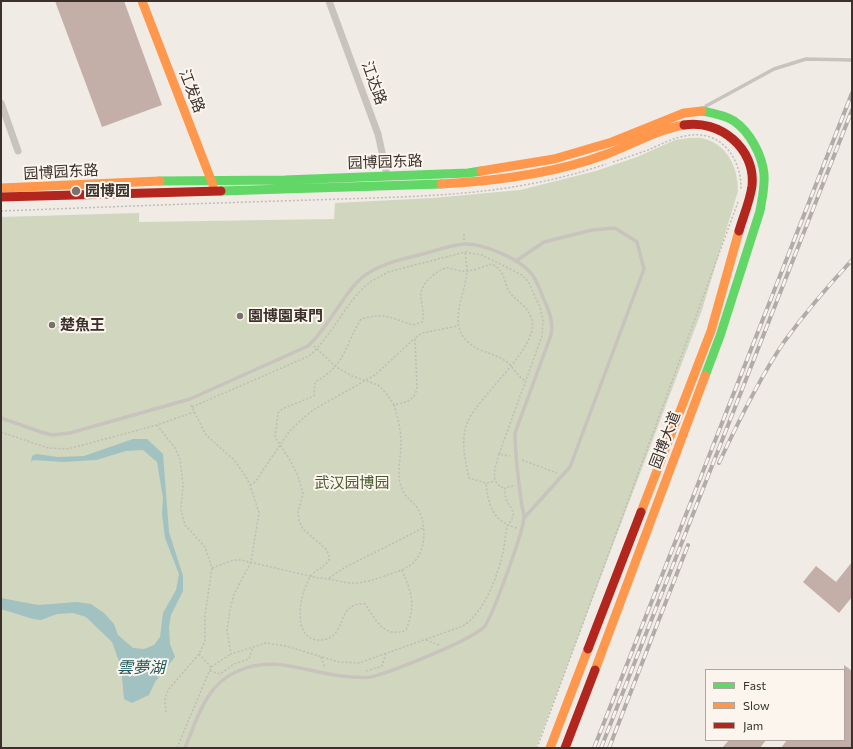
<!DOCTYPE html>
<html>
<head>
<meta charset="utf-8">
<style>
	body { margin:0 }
	#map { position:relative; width:853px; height:749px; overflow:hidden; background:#f0ebe5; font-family:Commissioner,sans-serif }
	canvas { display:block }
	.frame { position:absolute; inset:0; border:2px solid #3b302b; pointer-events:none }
	.legend { position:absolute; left:705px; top:669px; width:140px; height:72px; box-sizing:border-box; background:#fbf5ee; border:1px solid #aea6a0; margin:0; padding:5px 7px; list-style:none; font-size:12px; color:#3b302b }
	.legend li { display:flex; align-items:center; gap:8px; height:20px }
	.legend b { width:20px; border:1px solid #aea6a0 }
</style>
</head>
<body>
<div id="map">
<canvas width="853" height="749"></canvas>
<div class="frame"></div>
<ul class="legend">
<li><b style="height:5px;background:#63d668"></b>Fast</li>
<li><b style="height:5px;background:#ff974d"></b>Slow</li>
<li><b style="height:5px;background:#b3261e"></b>Jam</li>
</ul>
</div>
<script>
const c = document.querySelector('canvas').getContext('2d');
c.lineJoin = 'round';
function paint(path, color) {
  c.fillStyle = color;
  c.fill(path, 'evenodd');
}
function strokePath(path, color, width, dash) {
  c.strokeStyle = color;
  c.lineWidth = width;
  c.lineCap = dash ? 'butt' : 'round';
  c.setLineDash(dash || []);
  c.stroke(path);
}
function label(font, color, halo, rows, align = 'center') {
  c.font = font + ' Commissioner,"Noto Sans SC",sans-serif';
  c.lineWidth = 4;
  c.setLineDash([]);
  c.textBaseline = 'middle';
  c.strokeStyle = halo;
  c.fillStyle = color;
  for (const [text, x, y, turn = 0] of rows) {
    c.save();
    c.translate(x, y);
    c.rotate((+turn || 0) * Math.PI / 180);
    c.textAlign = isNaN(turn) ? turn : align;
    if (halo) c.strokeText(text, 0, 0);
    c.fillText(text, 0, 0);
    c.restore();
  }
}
paint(new Path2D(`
	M689,138C694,138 701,137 705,139C729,146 738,169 738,191L702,310L536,748H1V217L139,213V222L334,219L335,203L433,198L520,190L596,171L637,157L675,140Z`), '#d1d6bf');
paint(new Path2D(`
	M133,439H147L163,454L169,532L183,576V591L171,615L169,627L170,644L175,657L155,682L149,695L132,703L124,699L121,667L112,642L86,617L73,613L57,614L41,620L33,619L1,609V598L38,605L77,602L91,604L104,613L114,624L118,635L133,648L144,649L154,645L160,637L163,613L176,590L179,574L165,538L162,514L163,498L157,462L143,450L126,451L96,460L63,462L33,460L31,463L32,456L36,454L58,457L84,456Z`), '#a1c2c1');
paint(new Path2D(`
	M55,1H124L162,105L102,127Z
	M852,562V597L839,613L803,582L816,566L836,582Z
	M844,665L852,671V748H781L787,740H844Z
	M729,740H766L760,748H722Z`), '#c3afa7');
strokePath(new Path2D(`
	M613,162C625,158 637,154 648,150C660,145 672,138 685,136C721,128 742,159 741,190
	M1,211C105,207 209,203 313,200C415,196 508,198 606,164
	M464,234V240
	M465,253C466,259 467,266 467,272C464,301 443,330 478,349C487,353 496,355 504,360C513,365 516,376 526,381
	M314,346L335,366L352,376L378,385L386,393L394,405C406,402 413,402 417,389L415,338L422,333L458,326
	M191,405L206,435L233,459L245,475L250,485L259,513L251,562L234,594L230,610L227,630L231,654L266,643L286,646L339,662L359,663L463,626C484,613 498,575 503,552C505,544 505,535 507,527C509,522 514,519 513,513C511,503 504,504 505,488L513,486
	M192,407L309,356C333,335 346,301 369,283C375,278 382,276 388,272L465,252L482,255L522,275L528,281L540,307L543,320L542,336L499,454L510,456
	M157,425L175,448L180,459L183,485L181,510L185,525L205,547L212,568L205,615V641L199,654L168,690L165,699L166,712
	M1,432L48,448L68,449L157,425L194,412
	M499,454C496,466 488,484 505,488
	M522,460L557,473
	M487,483L495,481
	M250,485L255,482L289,432L300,421L313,410L375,375L415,338
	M212,568L234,560H241L318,578C332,578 344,584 357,583C367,582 377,579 387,575C396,572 407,569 414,562C426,550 426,527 420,513C417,504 405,498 402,489C396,475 401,458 401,444C401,430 398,418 394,405
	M402,570C412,594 416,604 406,630C384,639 376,620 365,604C334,602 349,639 320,640C290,641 300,590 311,576C317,568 326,567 330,558L326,549L303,529L299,521L298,511L303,494L298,476L290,460L275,437L278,413L282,409L314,396L315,382C347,364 344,346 361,319C386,312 390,318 413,325L422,322C426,309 418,300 422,289C425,281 438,269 447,268C453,268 459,272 466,271C474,271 484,266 492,264C508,273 502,283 511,294C518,302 529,308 532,320C539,347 479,396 468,421C460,439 465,460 469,478L486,483C488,505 493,522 517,528
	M329,578L342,569L423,528
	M426,640L439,645
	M199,654L211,667
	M321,657L325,668
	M210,671L220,674L234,664L249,659L253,647
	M366,671L382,666L386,653
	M177,748L211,667L231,654
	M537,748L738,202`), '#c2bbb6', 1.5, [2, 2]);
strokePath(new Path2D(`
	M705,110L706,106L774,69L806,59L852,60
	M516,261L544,242L592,230L615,228L637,242L644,269L570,467L524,518
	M1,418L41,432L52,435L70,433L190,399L308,346C331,326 346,285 370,272C385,263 402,259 419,255C433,252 451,244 466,244C484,244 517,258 529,271C536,278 539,287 542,295C548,309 554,320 551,335L515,433C515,455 518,477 521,499C521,505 524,511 524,517C524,530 492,618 484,627C470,641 391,672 371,677C366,678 359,677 353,677C314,676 276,653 238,671C206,684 197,719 185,748`), '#c9c3be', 3.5);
strokePath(new Path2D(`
	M329,1L378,134L387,175
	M1,103L18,151`), '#c9c3be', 7);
strokePath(new Path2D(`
	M702,111C712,113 725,115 734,121C750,132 762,155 764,174C765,187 762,199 760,211L720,336L705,376
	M160,181L285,180L468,173L481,171
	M221,191L441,184`), '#63d668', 9);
strokePath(new Path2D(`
	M142,1L213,185
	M481,171L554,159L612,142L684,113L702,111
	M441,184C497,181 554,174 607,154C633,144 656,130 684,125
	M1,188L160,181
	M641,512L711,331L739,231
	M595,670L705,376
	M550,748L588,649`), '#ff974d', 9);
strokePath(new Path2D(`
	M684,125C719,119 756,148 752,186C750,201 743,217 739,231
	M1,197L221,191
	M588,649L641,512
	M565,748L595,670`), '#b3261e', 9);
const rail = new Path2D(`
	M719,463C738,422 759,379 784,342C805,313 828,286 852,260
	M594,748L852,93
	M601,748L852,110
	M609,748L688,545`);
strokePath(rail, '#b1aca8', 4);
strokePath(rail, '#fbf5ee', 2.5, [8]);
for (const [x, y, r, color] of [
	[76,191,5,"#7a716c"],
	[240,316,4,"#7a716c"],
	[52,325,4,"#7a716c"]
]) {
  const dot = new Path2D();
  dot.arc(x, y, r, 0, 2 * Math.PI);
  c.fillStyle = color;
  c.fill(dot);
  strokePath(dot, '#fbf5ee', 1.5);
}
label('15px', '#3b302b', '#fbf5ee', [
	["江达路",374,83,70],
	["江发路",192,91,69],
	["园博园东路",385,162,-2],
	["园博园东路",61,172,-3],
	["园博大道",665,440,-69]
]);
label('bold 15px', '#3b302b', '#fbf5ee', [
	["园博园",85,191],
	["園博園東門",248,316],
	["楚魚王",60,325]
], 'left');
label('15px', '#4a5a2e', '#fbf5ee', [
	["武汉园博园",352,483]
]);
label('italic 16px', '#1f5a5e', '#fbf5ee', [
	["雲夢湖",141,668]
]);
</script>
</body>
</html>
